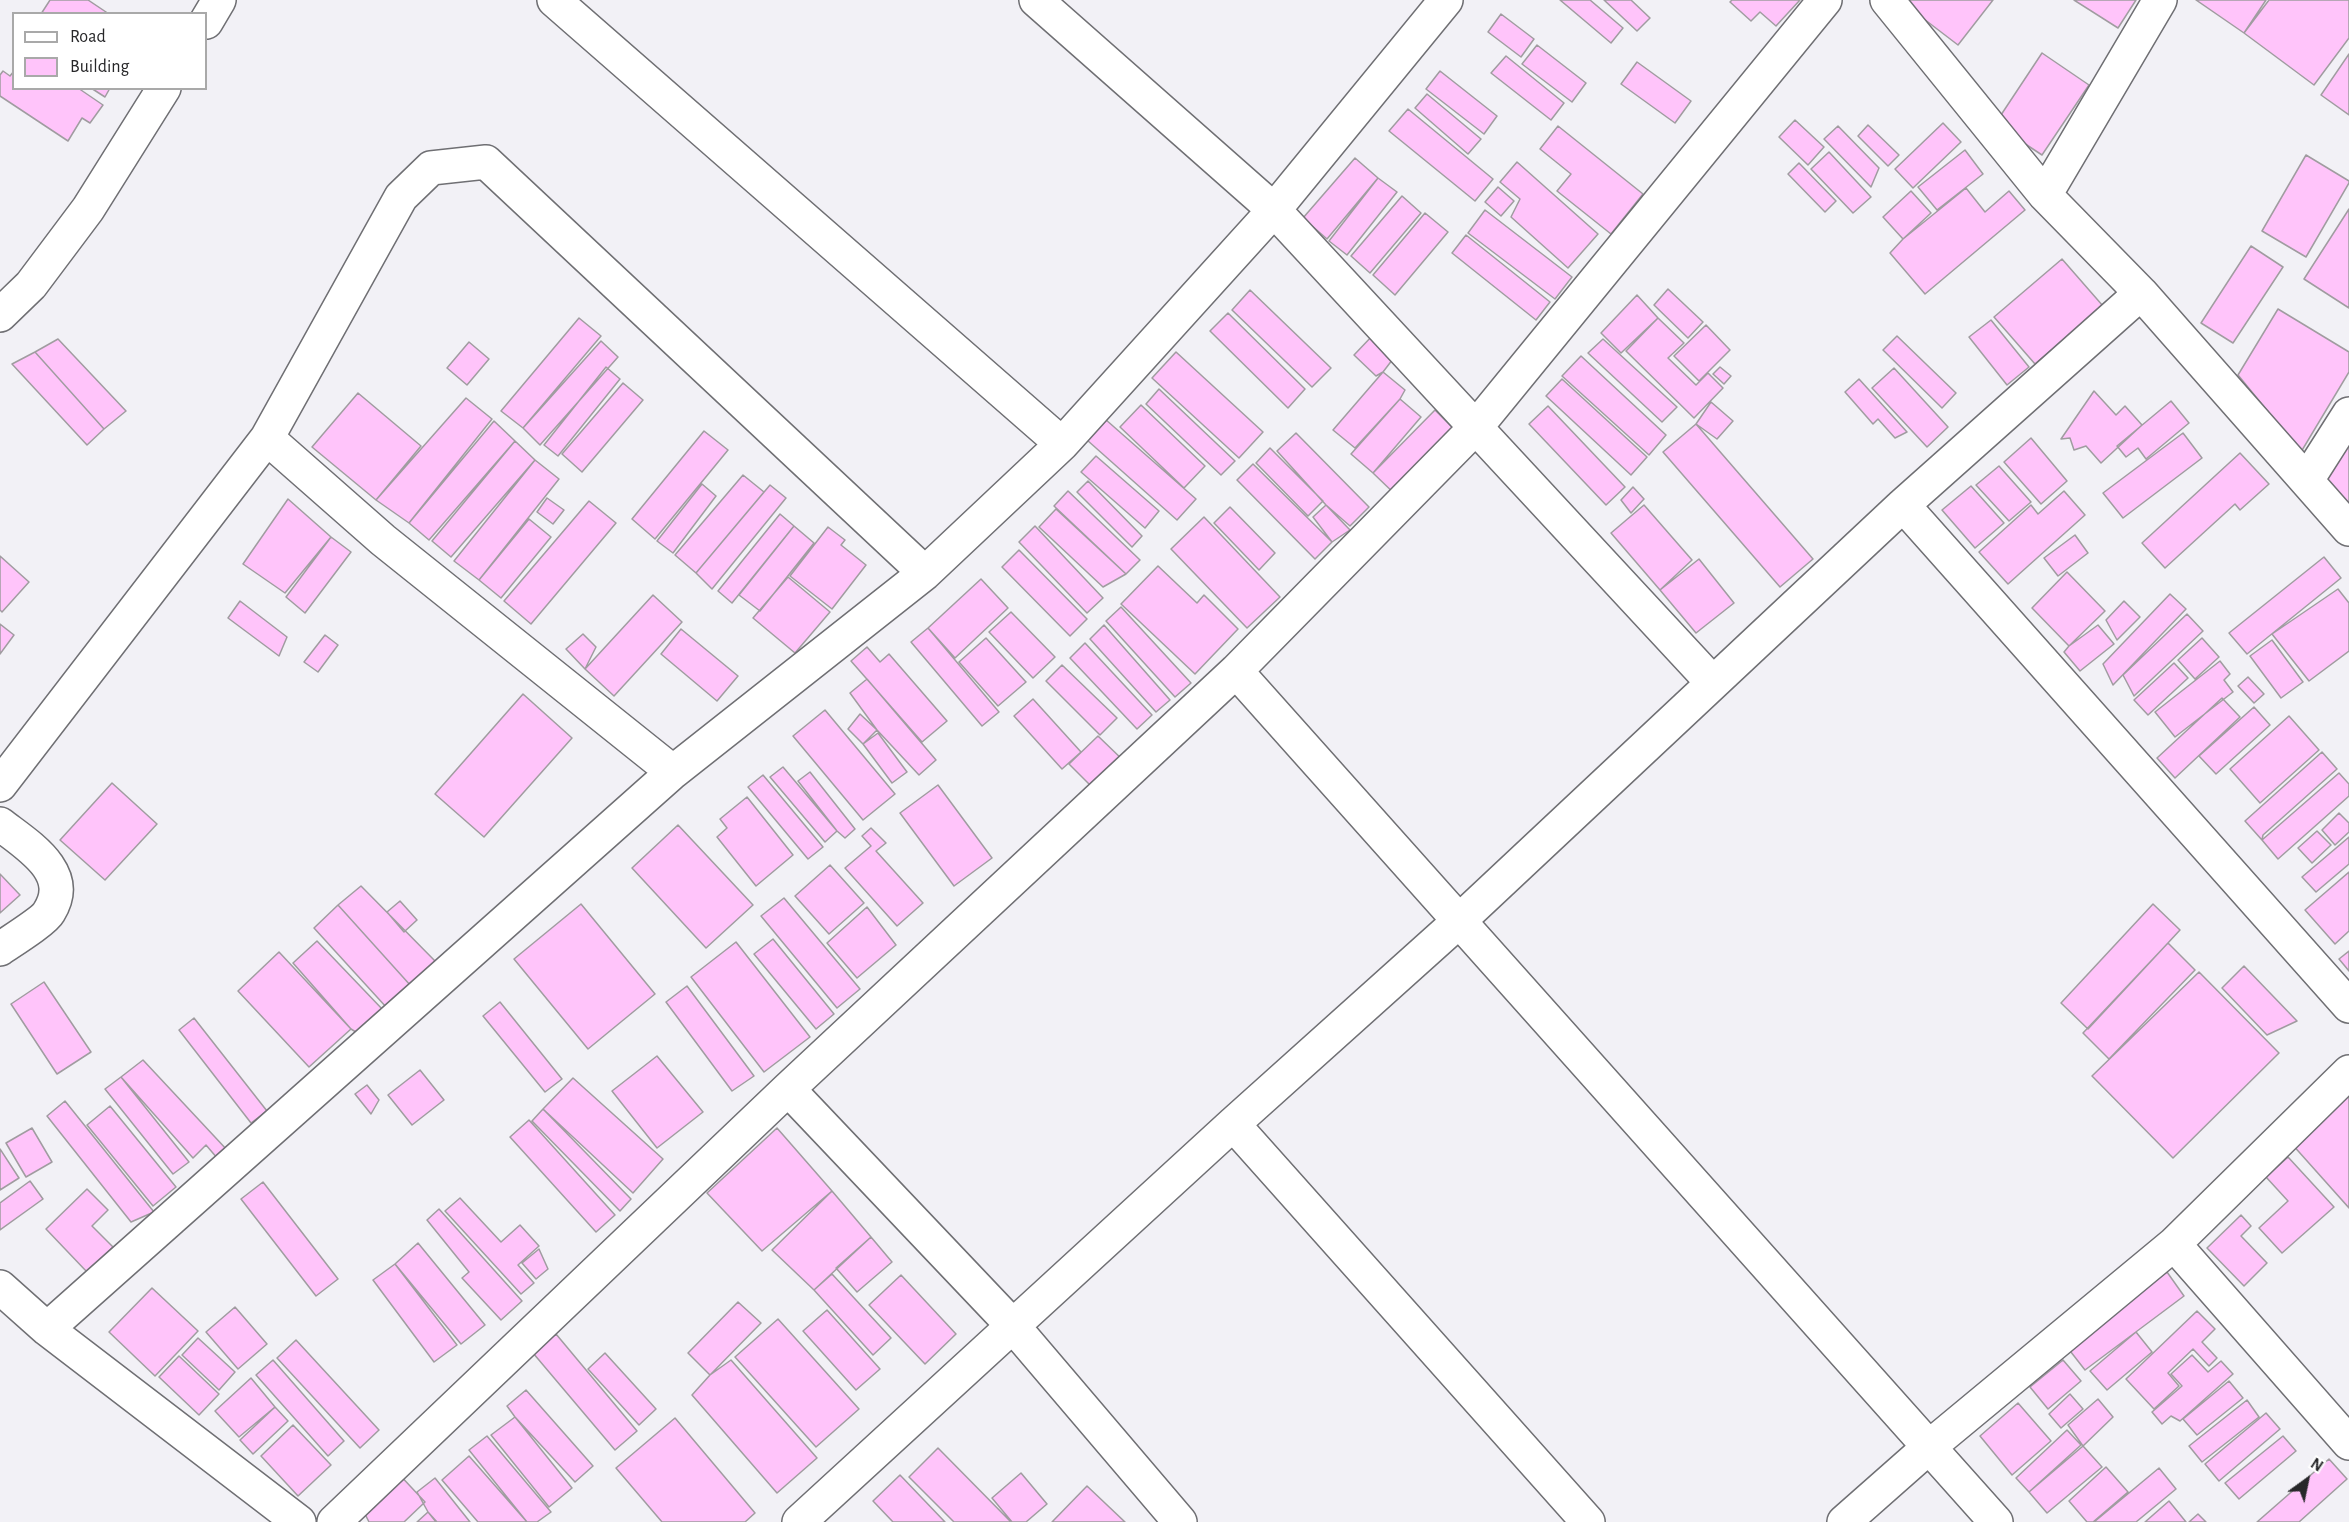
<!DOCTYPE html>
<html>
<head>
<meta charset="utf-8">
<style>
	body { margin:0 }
	#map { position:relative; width:2349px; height:1522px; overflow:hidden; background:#f2f1f6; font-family:"Alegreya Sans",sans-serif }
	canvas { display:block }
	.legend { position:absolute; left:12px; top:12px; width:195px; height:78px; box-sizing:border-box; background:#fff; border:2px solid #a9a9a9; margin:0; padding:8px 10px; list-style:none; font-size:18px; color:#272729 }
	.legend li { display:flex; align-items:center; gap:12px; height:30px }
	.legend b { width:30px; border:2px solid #a9a9a9 }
	.north { position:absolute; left:2277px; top:1450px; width:60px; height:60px; -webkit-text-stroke:4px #fff; paint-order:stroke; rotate:33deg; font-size:16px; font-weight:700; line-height:24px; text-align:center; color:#272729 }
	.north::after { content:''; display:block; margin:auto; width:21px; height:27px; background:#272729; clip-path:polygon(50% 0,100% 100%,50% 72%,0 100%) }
</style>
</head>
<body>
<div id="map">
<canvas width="2349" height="1522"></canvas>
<ul class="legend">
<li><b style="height:8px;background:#fff"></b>Road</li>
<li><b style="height:16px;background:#ffc4fa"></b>Building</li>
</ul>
<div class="north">N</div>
</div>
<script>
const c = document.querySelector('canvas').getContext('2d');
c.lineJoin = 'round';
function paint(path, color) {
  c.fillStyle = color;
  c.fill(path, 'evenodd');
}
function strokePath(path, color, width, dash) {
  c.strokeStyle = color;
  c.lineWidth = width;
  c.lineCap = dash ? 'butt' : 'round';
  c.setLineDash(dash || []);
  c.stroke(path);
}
const building = new Path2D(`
	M50,0H88L109,14H41Z
	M1560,0H1590L1623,28L1611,43Z
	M1604,0H1631L1650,18L1637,31Z
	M1732,0H1800L1776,26L1760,12L1751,21L1730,2Z
	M1899,0H1993L1958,45Z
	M2074,0H2136L2118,28Z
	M2196,0H2266L2244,33Z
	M2269,0H2349V38L2314,85L2244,33Z
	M1501,14L1534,39L1521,57L1488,32Z
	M1537,45L1586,83L1572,102L1522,64Z
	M2042,53L2089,85L2042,155L1995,124Z
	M2349,54V115L2321,95Z
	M1506,56L1564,103L1551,120L1491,73Z
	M1637,62L1691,101L1675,123L1621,84Z
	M3,71L10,76L14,71V88H78L103,105L90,123L82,118L68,141L0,96V75Z
	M1440,71L1497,116L1484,134L1426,89Z
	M91,88H110L105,97Z
	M1427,94L1481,139L1468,154L1415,108Z
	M1408,109L1493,179L1475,201L1389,131Z
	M1795,120L1824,147L1808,165L1779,137Z
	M1943,123L1961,142L1913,188L1895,169Z
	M1868,125L1899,155L1888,166L1858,136Z
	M1558,126L1643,194L1611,234L1557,191L1571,174L1540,149Z
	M1838,126L1879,168L1871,187L1824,139Z
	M1965,150L1983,174L1937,210L1918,187Z
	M1829,152L1871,197L1853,213L1811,169Z
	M2306,155L2349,181V183L2306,257L2262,231Z
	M1355,158L1378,178L1327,239L1303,218Z
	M1517,162L1598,234L1568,268L1511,217L1520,199L1500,182Z
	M1799,163L1836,201L1825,212L1788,174Z
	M1378,178L1397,192L1347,255L1329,241Z
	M1498,187L1514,201L1501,216L1485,202Z
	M1966,188L1985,212L2009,191L2025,210L1925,294L1890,253L1903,239Z
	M1911,191L1931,213L1903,239L1883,217Z
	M1402,196L1421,213L1370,273L1351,256Z
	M2349,209V308L2304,279Z
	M1485,210L1572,277L1555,299L1468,233Z
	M1425,213L1448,232L1395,295L1373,275Z
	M1466,235L1550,302L1536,320L1452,253Z
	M2251,246L2283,267L2233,343L2201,323Z
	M2062,259L2103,306L2035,364L1994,317Z
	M1668,289L1703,322L1688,338L1654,305Z
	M1250,290L1331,368L1312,387L1232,310Z
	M1637,295L1658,318L1621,353L1601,333Z
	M2278,309L2349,352V372L2301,452L2238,375Z
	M1228,313L1305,389L1288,408L1210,331Z
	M579,318L601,336L523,428L501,411Z
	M1658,318L1684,343L1668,358L1696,385L1708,373L1723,388L1694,418L1626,351Z
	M1991,320L2029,367L2007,385L1969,337Z
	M1706,325L1730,350L1699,381L1674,356Z
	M1374,334L1396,355L1383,372L1376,376L1354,355Z
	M1897,336L1956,393L1942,408L1883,350Z
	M58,339L126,411L104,429L35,352Z
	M1603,339L1677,407L1662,422L1588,353Z
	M601,341L618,357L540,445L523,428Z
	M469,342L489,359L467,385L447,368Z
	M35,352L104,429L87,445L12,364Z
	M1176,352L1263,432L1239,458L1152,378Z
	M1581,356L1666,435L1649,455L1562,376Z
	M606,367L620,379L558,456L544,445Z
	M1720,367L1731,376L1724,384L1713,374Z
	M1894,368L1948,427L1927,447L1872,388Z
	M1383,372L1405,390L1400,399L1355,448L1333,430Z
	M1562,379L1647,457L1631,475L1546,396Z
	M1859,379L1907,432L1895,438L1878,419L1873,424L1845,392Z
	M623,383L643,400L582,472L562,454Z
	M1159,389L1235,461L1221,475L1146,404Z
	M2094,391L2116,415L2125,406L2142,425L2101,463L2086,446L2074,450L2070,438L2061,439Z
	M358,393L421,446L376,500L312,447Z
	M466,398L492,419L409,523L376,500Z
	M1400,399L1421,417L1373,473L1351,454Z
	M2171,401L2189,423L2146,459L2138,448L2126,457L2117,446Z
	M1711,402L1733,421L1717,439L1696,424Z
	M1141,405L1205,466L1184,488L1120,427Z
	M1548,406L1625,487L1606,505L1529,424Z
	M1435,410L1461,436L1399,498L1373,473Z
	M1105,419L1196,499L1177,520L1087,440Z
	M494,421L515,441L429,540L409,523Z
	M1696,424L1813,559L1780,587L1663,452Z
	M704,431L728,450L655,539L632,519Z
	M1296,433L1369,507L1350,526L1326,505L1277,451Z
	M2183,433L2202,458L2123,518L2103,493Z
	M2031,438L2067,481L2041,504L2004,462Z
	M515,441L535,460L451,557L432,541Z
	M2346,446L2349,448V503L2320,481Z
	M1270,448L1323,501L1308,516L1256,463Z
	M2240,453L2269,484L2240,510L2235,504L2165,568L2142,543Z
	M1096,456L1159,511L1145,528L1081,472Z
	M535,460L559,479L479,580L454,561Z
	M1253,464L1332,542L1315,559L1237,480Z
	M1999,466L2031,502L2009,521L1976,485Z
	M743,475L764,492L696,573L675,555Z
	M1088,481L1142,536L1132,547L1077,492Z
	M702,484L716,496L673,553L657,541Z
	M770,485L786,498L712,589L696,573Z
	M1971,486L2004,523L1975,548L1942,510Z
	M1633,487L1644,499L1631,513L1621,500Z
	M1068,491L1140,560L1126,574L1054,506Z
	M2064,491L2085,515L2008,584L1979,552L2031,505L2038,514Z
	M547,498L564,510L553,524L537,512Z
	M288,499L331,537L285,593L243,564Z
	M589,501L616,523L531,624L504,601Z
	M1326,505L1350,530L1332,542L1313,517Z
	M1644,505L1692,560L1660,590L1611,533Z
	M1230,507L1275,553L1259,570L1214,523Z
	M1056,509L1126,574L1103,587L1039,527Z
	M780,514L794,526L732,603L718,591Z
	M1204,517L1280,597L1247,628L1171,549Z
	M529,519L551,537L501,598L479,580Z
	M794,526L814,543L760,611L739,595Z
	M1035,526L1103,598L1087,613L1019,542Z
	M828,527L845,540L841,545L866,565L832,609L790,576Z
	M2075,535L2088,553L2058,576L2044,558Z
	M331,537L351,552L305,613L286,597Z
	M1019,550L1087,619L1070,636L1002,567Z
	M0,556L29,582L2,612L0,610Z
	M2324,557L2341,578L2247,654L2229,633Z
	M1699,559L1734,603L1696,633L1660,590Z
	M1158,566L1197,603L1204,595L1238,629L1195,674L1121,604Z
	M2067,572L2105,611L2069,646L2032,608Z
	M788,577L830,612L795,653L753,618Z
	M981,579L1008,608L955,658L928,628Z
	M2338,589L2349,603V651L2309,681L2272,634Z
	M2170,594L2186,609L2113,685L2103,664Z
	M653,595L682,622L614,696L585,669Z
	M240,601L287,637L279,656L228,618Z
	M2124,601L2140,617L2117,640L2106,620Z
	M1121,607L1191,683L1175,697L1106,621Z
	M1011,612L1055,657L1033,678L989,632Z
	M2187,614L2203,631L2134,696L2123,675Z
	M0,624L14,635L0,654Z
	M1104,625L1170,700L1156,712L1090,639Z
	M2098,625L2114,644L2080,671L2064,652L2069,646Z
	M928,628L999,712L982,726L911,642Z
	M681,629L738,676L717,701L661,654Z
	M583,634L596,647L585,669L566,649Z
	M325,635L338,645L318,672L304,662Z
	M986,638L1026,682L998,706L959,662Z
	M2202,638L2219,657L2195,679L2178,660Z
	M2272,640L2303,682L2281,698L2250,656Z
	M1085,643L1152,715L1137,729L1070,658Z
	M867,647L880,662L889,654L947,721L922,742L851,661Z
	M2220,661L2230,674L2224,680L2233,692L2175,737L2155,712Z
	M2174,663L2188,678L2148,715L2134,700Z
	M1062,665L1117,718L1100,735L1046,681Z
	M2248,677L2264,694L2254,703L2238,686Z
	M867,679L936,760L919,775L877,730L850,693Z
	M523,694L572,738L484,837L435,794Z
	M2222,698L2240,717L2175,778L2157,758Z
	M1033,699L1081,752L1062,769L1014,716Z
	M2254,707L2270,725L2216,774L2199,756Z
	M825,710L895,794L863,820L793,736Z
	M860,714L877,730L863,744L848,729Z
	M2289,716L2319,750L2260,803L2230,769Z
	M878,733L907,772L892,783L863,744Z
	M1098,736L1126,763L1097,792L1069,764Z
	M2322,752L2337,769L2263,835L2262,840L2245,821Z
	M783,767L837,831L825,842L770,777Z
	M810,772L855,829L845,838L837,831L798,781Z
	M2339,773L2349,784V796L2278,859L2262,840Z
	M763,775L823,847L808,859L748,787Z
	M112,783L157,824L105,880L60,840Z
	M938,785L992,858L954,886L900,813Z
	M747,797L793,855L756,886L717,837L727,828L720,819Z
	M2339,813L2349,823V832L2335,845L2322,830Z
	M678,825L753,905L706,948L632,868Z
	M871,828L886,843L876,851L923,903L897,926L845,868L871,846L862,836Z
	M2317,831L2331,845L2312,863L2298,848Z
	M2349,837V864L2316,892L2302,877Z
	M830,865L864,903L829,934L795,896Z
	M2349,872V931L2335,944L2305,910Z
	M0,874L20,895L0,913Z
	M361,886L437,963L411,986L338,905Z
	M784,898L860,989L837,1008L761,916Z
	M400,901L417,920L404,932L387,912Z
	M581,904L655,994L588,1049L514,959Z
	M2153,904L2180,930L2088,1029L2061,1003Z
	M338,905L411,986L387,1008L314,928Z
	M867,907L896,945L857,978L827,943Z
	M773,939L834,1014L816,1029L754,954Z
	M317,941L384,1011L359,1034L351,1029L293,963Z
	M736,942L810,1037L764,1072L691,977Z
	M2168,943L2195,970L2109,1059L2083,1033Z
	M2349,951V971L2339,959Z
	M279,952L351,1029L309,1067L238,991Z
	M2244,966L2297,1021L2267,1035L2222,988Z
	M2199,972L2279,1053L2173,1158L2092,1076Z
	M44,982L91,1052L57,1074L11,1004Z
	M687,986L754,1076L732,1091L666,1002Z
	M500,1002L562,1079L545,1092L483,1016Z
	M194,1018L267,1111L251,1123L179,1030Z
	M657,1056L703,1112L657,1148L612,1091Z
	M143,1060L228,1151L218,1159L206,1145L193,1158L121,1077Z
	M420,1070L444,1100L412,1125L388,1095Z
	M121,1077L189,1162L173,1174L105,1089Z
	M573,1078L663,1159L633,1193L543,1109Z
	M367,1085L379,1100L371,1114L355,1094Z
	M2349,1092V1208L2291,1143Z
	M65,1101L154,1212L131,1222L47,1116Z
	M110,1106L176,1187L153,1206L87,1125Z
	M543,1109L631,1199L620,1211L532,1121Z
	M529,1120L615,1215L596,1232L510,1137Z
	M32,1128L52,1162L26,1177L6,1143Z
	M777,1128L832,1191L762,1251L707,1193Z
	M0,1149L19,1178L0,1190Z
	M2288,1157L2334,1207L2282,1253L2259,1228L2288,1201L2266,1177Z
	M30,1181L43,1199L0,1230V1203Z
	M263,1182L338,1279L316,1296L241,1199Z
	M87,1189L108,1210L92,1226L113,1247L87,1272L46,1229Z
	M832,1191L871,1237L814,1290L772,1250Z
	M460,1198L501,1242L520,1225L539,1246L518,1265L534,1283L521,1294L445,1211Z
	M439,1209L522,1301L501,1320L462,1278L469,1272L427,1220Z
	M2241,1215L2251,1226L2241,1236L2267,1263L2244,1286L2207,1248Z
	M871,1237L892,1262L857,1292L836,1268Z
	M418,1243L485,1325L461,1344L395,1264Z
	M539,1249L548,1269L536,1279L522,1263Z
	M395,1264L457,1345L434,1362L373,1280Z
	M2167,1272L2184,1296L2085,1370L2067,1347Z
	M832,1274L891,1338L873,1355L814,1290Z
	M901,1275L956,1334L925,1364L869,1305Z
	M152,1288L198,1331L155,1376L109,1332Z
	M738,1302L761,1323L710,1375L688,1353Z
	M235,1307L267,1344L238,1369L206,1332Z
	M827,1310L880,1369L856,1390L803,1331Z
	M2197,1311L2215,1329L2202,1342L2217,1358L2209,1366L2193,1349L2168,1373L2179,1386L2154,1409L2126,1379Z
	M778,1319L859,1409L816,1447L735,1357Z
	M2136,1332L2152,1352L2107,1390L2090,1371Z
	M556,1334L637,1431L615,1450L533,1353Z
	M198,1338L235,1372L219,1390L182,1355Z
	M296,1340L379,1430L360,1448L277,1358Z
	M605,1353L656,1409L639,1425L588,1369Z
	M2192,1355L2208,1372L2221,1361L2233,1374L2180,1421L2171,1416L2162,1424L2152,1412L2182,1386L2171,1374Z
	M179,1356L219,1394L199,1415L159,1377Z
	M273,1360L344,1441L328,1456L256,1375Z
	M731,1360L817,1458L777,1493L692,1395L710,1375Z
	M2063,1360L2081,1381L2048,1409L2030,1387Z
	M251,1378L275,1407L239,1437L215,1411Z
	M2229,1381L2243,1398L2197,1435L2183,1419Z
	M526,1390L593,1466L575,1482L515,1417L507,1406Z
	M2070,1394L2083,1409L2061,1428L2049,1414Z
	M2098,1399L2113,1417L2083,1446L2068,1425Z
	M2247,1400L2259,1417L2202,1462L2189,1446Z
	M2018,1403L2051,1441L2012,1475L1980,1436Z
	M275,1407L288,1421L253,1454L240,1440Z
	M2266,1413L2280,1429L2219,1481L2205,1464Z
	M515,1417L572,1488L549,1507L491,1435Z
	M675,1418L755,1513L745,1522H662L616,1468Z
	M293,1425L331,1465L298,1496L261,1456Z
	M2067,1430L2081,1445L2029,1492L2016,1478Z
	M487,1436L551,1512L537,1522H527L469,1450Z
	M2283,1436L2296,1451L2239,1499L2225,1483Z
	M2083,1446L2102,1467L2047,1513L2029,1492Z
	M938,1448L1011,1522H954L909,1477Z
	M469,1456L527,1522H478L442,1480Z
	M2329,1459L2347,1479L2299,1522H2257Z
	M2106,1467L2128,1492L2093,1522H2087L2069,1501Z
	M2159,1468L2176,1489L2136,1522H2094Z
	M397,1472L425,1502L404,1522H369L361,1506Z
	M1021,1473L1047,1504L1026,1522H1012L992,1498Z
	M900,1475L945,1522H893L873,1501Z
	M435,1478L470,1522H437L428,1512L417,1492Z
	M1087,1486L1125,1522H1052Z
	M2169,1501L2186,1522H2145Z
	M428,1512L436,1522H417Z
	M2198,1514L2206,1522H2189Z`);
paint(building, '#ffc4fa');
strokePath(building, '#a09ca0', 1.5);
const minor = new Path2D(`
	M554,0L1062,444
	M1036,0L1274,210L1713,683
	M1887,0L2045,195L2141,293L2349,529
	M206,22L219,0
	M2045,195L2160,0
	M0,315L31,285L88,209L164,88
	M267,438L383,540L673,772
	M2307,480L2349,414
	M1903,505L2349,1006
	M1236,671L1996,1522
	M0,785L267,438L401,197L431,168L486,162L925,573
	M0,824C27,845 74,872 49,912C44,921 10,942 0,949
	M788,1089L1013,1326L1180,1522
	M1233,1124L1588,1522
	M2174,1244L2349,1443
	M0,1287L47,1329L299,1522
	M47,1329L673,772L925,573L1062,444L1274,210L1446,0
	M334,1522L788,1089L1236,671L1476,427L1825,0
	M799,1522L1233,1124L1458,922L1903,505L2141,293
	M1844,1522L1929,1447L2174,1244L2349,1072`);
strokePath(minor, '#6f6f73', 36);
strokePath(minor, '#fff', 33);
</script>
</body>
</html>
